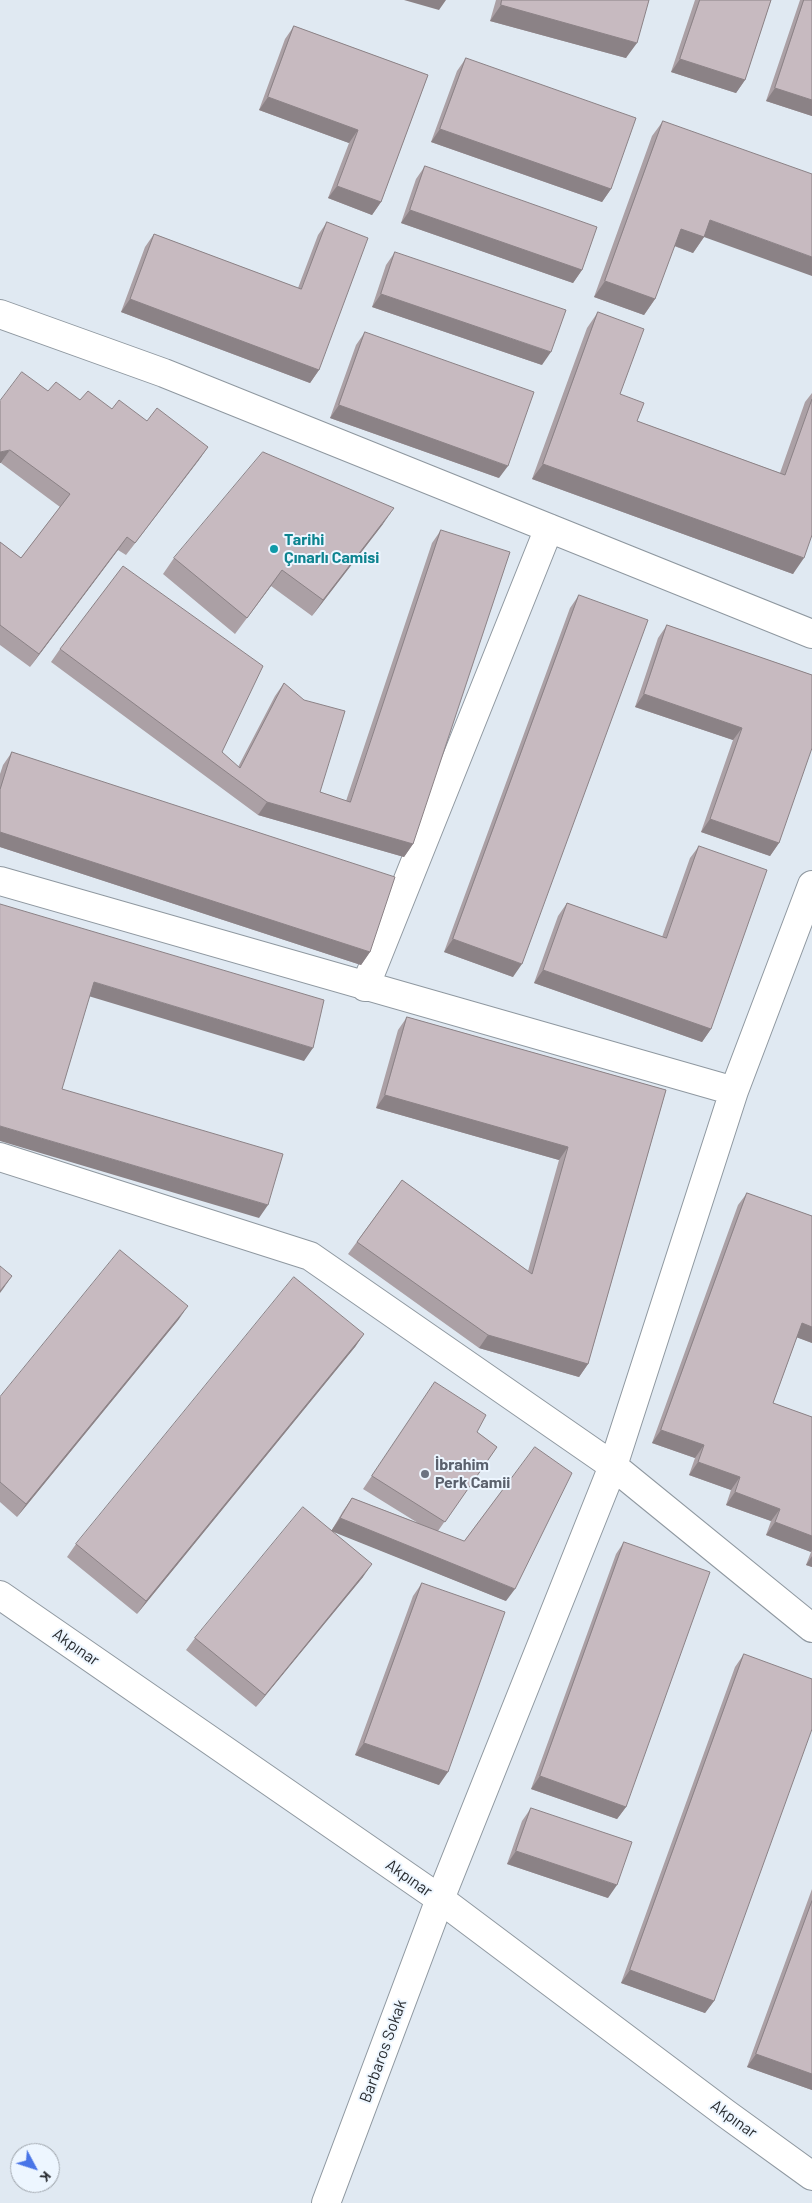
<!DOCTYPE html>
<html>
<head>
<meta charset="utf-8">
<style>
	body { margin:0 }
	#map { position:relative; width:812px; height:2203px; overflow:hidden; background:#e0e9f2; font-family:Barlow,sans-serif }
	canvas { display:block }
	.north { position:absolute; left:10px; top:2143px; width:50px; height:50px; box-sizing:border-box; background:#edf6ff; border:1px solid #9ea4ab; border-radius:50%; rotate:130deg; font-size:14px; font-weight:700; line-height:20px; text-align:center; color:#272a2e }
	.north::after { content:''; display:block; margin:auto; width:18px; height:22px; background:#4975e7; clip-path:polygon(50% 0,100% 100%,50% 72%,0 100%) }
</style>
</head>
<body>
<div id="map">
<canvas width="812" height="2203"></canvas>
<div class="north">K</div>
</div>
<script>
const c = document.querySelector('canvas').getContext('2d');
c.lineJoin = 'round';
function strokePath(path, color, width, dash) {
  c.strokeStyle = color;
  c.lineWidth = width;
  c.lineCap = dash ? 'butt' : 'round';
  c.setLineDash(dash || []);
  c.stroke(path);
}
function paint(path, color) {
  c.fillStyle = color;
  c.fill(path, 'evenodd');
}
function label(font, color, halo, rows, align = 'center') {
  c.font = font + ' Barlow,sans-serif';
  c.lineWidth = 4;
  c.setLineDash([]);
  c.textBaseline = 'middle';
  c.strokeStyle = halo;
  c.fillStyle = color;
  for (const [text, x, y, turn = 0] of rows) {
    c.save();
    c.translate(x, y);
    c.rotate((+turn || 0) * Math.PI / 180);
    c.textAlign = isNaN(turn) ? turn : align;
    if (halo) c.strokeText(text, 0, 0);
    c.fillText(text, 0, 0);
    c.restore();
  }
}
const minor = new Path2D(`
	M0,314L164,373L812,634
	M0,881L734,1091
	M365,987L549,528
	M0,1157L310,1256L613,1466L812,1628
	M326,2203L440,1899L613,1466L734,1091L812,885`);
const secondary = new Path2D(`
	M0,1595L440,1899L725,2113L812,2176`);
strokePath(minor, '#8f98a0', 30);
strokePath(secondary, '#8f98a0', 30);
strokePath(minor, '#fff', 28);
strokePath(secondary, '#fff', 28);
paint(new Path2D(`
	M496,0H649L626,58L490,21Z
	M695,0H771L745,80L736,93L671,72Z
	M800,0H812V116L766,101Z
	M294,26L428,75L381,202L372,215L328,198L349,143L259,110L285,39Z
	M466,58L611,189L602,202L431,142L457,71Z
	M663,121L704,237L693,253L674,246L655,299L644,315L594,297L652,136Z
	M425,166L582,270L573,283L401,223L416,179Z
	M327,222L319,370L310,383L121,312L145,247L154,234L298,288L318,235Z
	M395,252L542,365L372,307L386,265Z
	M598,312L620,394L637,421L780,473L805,402L812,393V535L793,574L532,479L587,328Z
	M365,332L499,478L330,418L356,345Z
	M48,391L112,409L147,421L208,447L126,555L118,550L30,667L0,645V542L21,558L60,507L1,463Z
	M383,524L312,616L271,586L235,634L163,574L174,558Z
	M441,530L413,844L404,857L258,815L51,662L60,649L222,752L238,767L275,696L284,683L320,792L346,801L432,543Z
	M579,595L513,977L444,952L570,608Z
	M667,625L812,675L779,843L770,856L701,832L733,740L635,707L658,638Z
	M12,752L370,952L361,965L0,847V774L3,765Z
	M699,846L711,1029L702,1042L534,983L558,916L567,903L662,937L690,858Z
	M407,1017L666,1090L588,1364L579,1377L479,1348L348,1254L402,1180L528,1271L559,1160L376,1108L398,1030Z
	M747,1193L812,1216V1343L797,1337L773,1403L812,1417V1567L806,1565L811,1552L766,1535L771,1521L726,1505L731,1490L689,1475L695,1458L652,1443L738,1205Z
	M179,1319L17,1517L0,1502V1397Z
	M364,1334L355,1347L137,1614L67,1557L76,1544Z
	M435,1382L477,1432L497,1447L438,1531L506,1601L333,1531L363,1577L256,1707L186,1650L195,1638L332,1530L343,1511L352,1498L418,1523L363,1489Z
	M624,1542L626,1807L617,1819L531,1789L616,1554Z
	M422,1583L439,1785L355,1755L413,1596Z
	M744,1654L714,2001L705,2013L621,1983L735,1667Z
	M531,1808L608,1898L507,1864L522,1821Z
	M812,1889V2090L747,2067Z`), '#aba0a5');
paint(new Path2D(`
	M404,0H446L439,10Z
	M501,5L637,43L626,58L490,21Z
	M680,59L745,80L736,93L671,72Z
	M775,88L812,100V116L766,101Z
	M268,97L358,130L349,143L259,110Z
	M440,129L611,189L602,202L431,142Z
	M337,186L381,202L372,215L328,198Z
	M410,210L582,270L573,283L401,223Z
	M710,220L812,257V276L704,237L693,253L670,244L681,229Z
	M605,281L655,299L644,315L594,297Z
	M381,294L551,352L542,365L372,307Z
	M130,299L319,370L310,383L121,312Z
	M339,405L508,466L499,478L330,418Z
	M208,447L199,460L126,555L135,543Z
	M10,450L1,463H0V452Z
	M543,464L804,558L793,574L532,479Z
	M394,508L383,524L312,616L323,600Z
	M127,537L118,550L30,667L39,654Z
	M282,570L271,586L235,634L247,618Z
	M644,694L742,728L733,740L635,707Z
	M267,802L413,844L404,857L258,815Z
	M710,819L779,843L770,856L701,832Z
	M0,832L370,952L361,965L0,847Z
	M453,939L522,964L513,977L444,952Z
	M543,970L711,1029L702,1042L534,983Z
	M94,982L313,1048L304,1061L85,995Z
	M385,1095L568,1147L559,1160L376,1108Z
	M0,1126L268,1205L259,1218L0,1141Z
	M12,1276L3,1289L0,1293V1291Z
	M188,1306L179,1319L17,1517L26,1504Z
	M802,1323L812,1327V1343L793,1336Z
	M364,1334L355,1347L137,1614L146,1601Z
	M488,1335L588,1364L579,1377L479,1348Z
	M661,1430L704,1445L695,1458L652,1443Z
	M698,1462L740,1477L731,1490L689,1475Z
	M735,1492L780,1509L771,1521L726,1505Z
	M340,1518L515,1589L506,1601L331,1531Z
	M775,1522L812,1536V1550L811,1552L766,1535Z
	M812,1556V1567L806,1565Z
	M372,1564L363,1577L256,1707L265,1695Z
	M364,1743L448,1772L439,1785L355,1755Z
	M540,1776L626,1807L617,1819L531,1789Z
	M516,1851L617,1885L608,1898L507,1864Z
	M630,1970L714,2001L705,2013L621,1983Z
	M756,2054L812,2074V2090L747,2067Z`), '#8b8286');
const building = new Path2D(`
	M502,0H649L637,43L501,5Z
	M700,0H771L745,80L680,59Z
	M804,0H812V100L775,88Z
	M294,26L428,75L381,202L337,186L358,130L268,97Z
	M466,58L636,118L611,189L440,129Z
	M663,121L812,174V257L710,220L704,237L681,229L655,299L605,281Z
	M425,166L597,227L582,270L410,210Z
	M327,222L368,238L319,370L130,299L154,234L301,289Z
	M395,252L566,310L551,352L381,294Z
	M598,312L644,329L620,394L644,403L637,421L785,475L812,399V535L804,558L543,464Z
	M365,332L534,392L508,466L339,405Z
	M22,372L48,391L56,382L80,400L88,391L112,409L119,400L147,421L157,408L208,447L135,543L127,537L39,654L0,625V542L21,558L70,494L10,450L0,452V401Z
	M263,452L394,508L323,600L282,570L247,618L174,558Z
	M441,530L510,552L413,844L267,802L60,649L123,566L263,666L222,752L240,768L284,683L304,700L345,711L320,792L350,802Z
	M579,595L648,620L522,964L453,939Z
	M667,625L812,675V748L779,843L710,819L742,728L644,694Z
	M12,752L395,877L370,952L0,832V790Z
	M699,846L767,870L711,1029L543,970L567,903L666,938Z
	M0,904L324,1000L313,1048L94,982L62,1089L283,1154L268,1205L0,1126Z
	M407,1017L666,1090L588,1364L488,1335L357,1242L402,1180L532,1274L568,1147L385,1095Z
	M747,1193L812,1216V1327L802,1323L773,1403L812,1417V1536L775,1522L780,1509L735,1492L740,1477L698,1462L704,1445L661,1430Z
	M120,1250L188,1306L26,1504L0,1482V1397Z
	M0,1266L12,1276L0,1291Z
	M294,1277L364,1334L146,1601L76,1544Z
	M435,1382L486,1415L477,1432L497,1447L445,1522L372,1476Z
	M535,1447L572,1473L515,1589L340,1518L352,1498L464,1541Z
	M303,1507L372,1564L265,1695L195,1638Z
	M624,1542L710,1572L626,1807L540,1776Z
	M422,1583L505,1612L448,1772L364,1743Z
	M744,1654L812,1679V1729L714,2001L630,1970Z
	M531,1808L632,1842L617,1885L516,1851Z
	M812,1901V2074L756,2054Z`);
paint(building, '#c7bac0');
strokePath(building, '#8b8286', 1);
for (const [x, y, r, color] of [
	[274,549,5,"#0f9aa8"],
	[425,1474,5,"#6b7280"]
]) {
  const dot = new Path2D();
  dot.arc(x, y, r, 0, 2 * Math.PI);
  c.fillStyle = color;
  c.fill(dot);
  strokePath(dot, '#edf6ff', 2);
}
label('bold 16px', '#0d838f', '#edf6ff', [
	["Tarihi",284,540],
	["Çınarlı Camisi",284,558]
], 'left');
label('bold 16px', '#5b616d', '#edf6ff', [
	["İbrahim",435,1465],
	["Perk Camii",435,1483]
], 'left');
label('16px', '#272a2e', '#edf6ff', [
	["Akpınar",76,1647,35],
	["Akpınar",409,1878,35],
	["Barbaros Sokak",383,2051,-70],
	["Akpınar",734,2119,36]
]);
</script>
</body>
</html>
